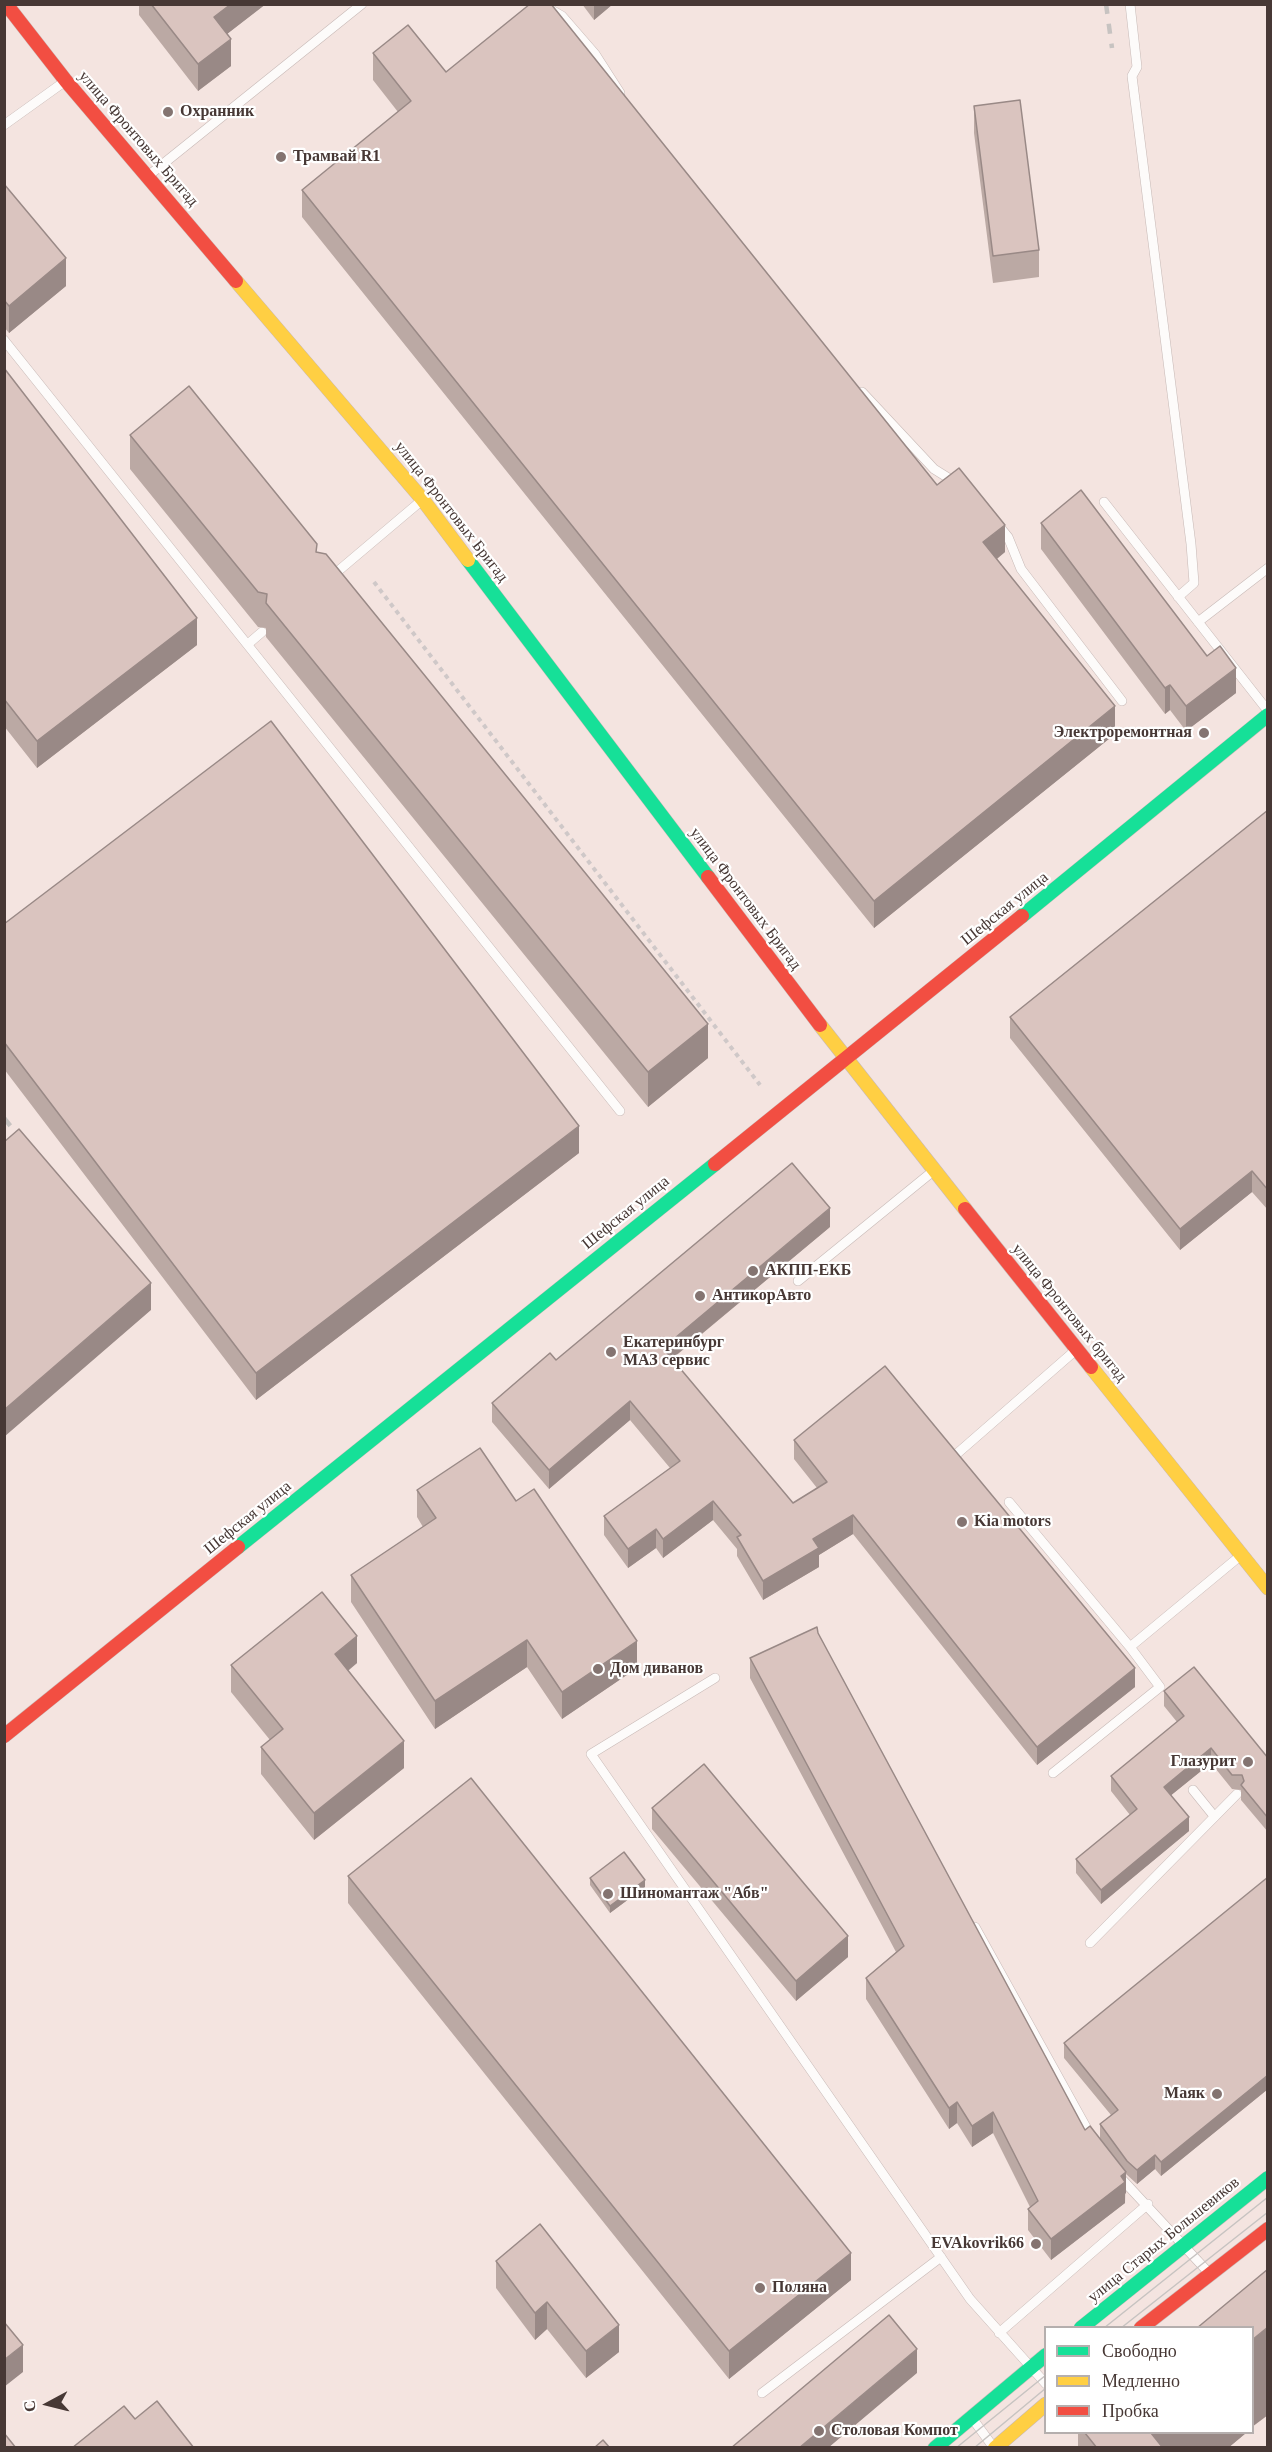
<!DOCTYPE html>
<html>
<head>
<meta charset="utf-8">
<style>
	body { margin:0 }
	#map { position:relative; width:1272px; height:2452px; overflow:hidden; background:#f4e4e0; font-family:"Times New Roman",serif }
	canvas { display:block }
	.frame { position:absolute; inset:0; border:6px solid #473835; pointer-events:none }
	.legend { position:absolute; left:1044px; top:2326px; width:210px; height:108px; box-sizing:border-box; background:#fff; border:2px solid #b5afae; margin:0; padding:8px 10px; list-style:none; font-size:18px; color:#473835 }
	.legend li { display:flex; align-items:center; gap:12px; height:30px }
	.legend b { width:30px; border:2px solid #b5afae }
	.north { position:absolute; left:18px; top:2374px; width:60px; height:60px; -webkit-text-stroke:4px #fff; paint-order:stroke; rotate:263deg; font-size:16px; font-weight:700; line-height:24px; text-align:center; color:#473835 }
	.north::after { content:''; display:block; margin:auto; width:21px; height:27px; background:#473835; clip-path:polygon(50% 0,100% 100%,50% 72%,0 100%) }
</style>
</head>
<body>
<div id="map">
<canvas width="1272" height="2452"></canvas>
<div class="frame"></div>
<ul class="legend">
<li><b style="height:8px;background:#16e098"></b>Свободно</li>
<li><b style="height:8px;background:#ffcf43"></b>Медленно</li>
<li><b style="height:8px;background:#f24e42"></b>Пробка</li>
</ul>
<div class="north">С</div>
</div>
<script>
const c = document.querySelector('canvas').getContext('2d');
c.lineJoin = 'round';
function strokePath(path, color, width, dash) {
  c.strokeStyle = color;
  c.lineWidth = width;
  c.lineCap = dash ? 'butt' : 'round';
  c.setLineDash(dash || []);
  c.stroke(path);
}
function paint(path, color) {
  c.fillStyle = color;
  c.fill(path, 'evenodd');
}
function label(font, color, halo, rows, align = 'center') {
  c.font = font + ' "Times New Roman",serif';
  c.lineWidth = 4.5;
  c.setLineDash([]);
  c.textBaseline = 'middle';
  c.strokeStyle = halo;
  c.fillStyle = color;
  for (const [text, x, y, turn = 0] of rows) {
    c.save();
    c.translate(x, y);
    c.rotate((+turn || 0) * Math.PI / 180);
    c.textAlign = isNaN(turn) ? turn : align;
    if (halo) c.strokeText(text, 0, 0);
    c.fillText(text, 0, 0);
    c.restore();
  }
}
const lane = new Path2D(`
	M541,4L562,16L595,54L620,93
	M1130,4L1137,67L1132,76L1191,544L1194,583L1178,597
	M4,125L64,82
	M148,176L362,4
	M4,340L620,1111
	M862,392L934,469L958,484
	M1104,502L1268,711
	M999,526L1008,537L1021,569L1122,701
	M331,577L421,501
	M1198,622L1268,568
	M248,644L262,632
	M798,1281L932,1172
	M952,1458L1077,1349
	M1009,1502L1130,1647
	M715,1678L591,1754L970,2299L1046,2384
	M1053,1773L1160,1687L1130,1647L1240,1556
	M1193,1790L1214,1816
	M975,1927L1092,2138
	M1090,1943L1237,1794
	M1119,2176L1209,2273
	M999,2333L1148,2204
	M762,2393L941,2257
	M972,2418L994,2448`);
const fast = new Path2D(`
	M468,560L708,877
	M1022,916L1268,715
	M238,1547L715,1164
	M1081,2328L1268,2178
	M935,2448L1046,2355`);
const slow = new Path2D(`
	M236,281L423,500L468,560
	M820,1025L965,1209
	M1091,1367L1268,1588
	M995,2448L1046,2404`);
const jam = new Path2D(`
	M6,4L66,81L236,281
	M708,877L820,1025
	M715,1164L1022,916
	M965,1209L1091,1367
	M4,1736L238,1547
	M1141,2328L1268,2229`);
strokePath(lane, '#c7b9b6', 10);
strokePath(fast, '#c7b9b6', 15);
strokePath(slow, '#c7b9b6', 15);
strokePath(jam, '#c7b9b6', 15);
strokePath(new Path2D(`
	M374,582L760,1085`), '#cfc8c8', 4, [4.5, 4.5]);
strokePath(lane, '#fdfbfa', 9);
strokePath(fast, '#16e098', 14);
strokePath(slow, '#ffcf43', 14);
strokePath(jam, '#f24e42', 14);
strokePath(new Path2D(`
	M1104,2328L1268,2197
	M1121,2328L1268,2212
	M956,2448L1046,2375
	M974,2448L1046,2388`), '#c7c3c1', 1.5);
strokePath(new Path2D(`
	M1106,4L1112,48
	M4,1118L25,1144`), '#c7c3c1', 4.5, [10, 10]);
paint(new Path2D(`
	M139,4H265L227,34L231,66L198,91L139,15Z
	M582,4H613L594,20Z
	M373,53L446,72L937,485L1005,552L997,559L1115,734L874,928L302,217V190L398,112L373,80Z
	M974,106L1039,250V277L993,283L974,133Z
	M4,184L66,286L9,333L4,327Z
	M4,368L197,645L37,768L4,726Z
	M130,435L317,553L708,1058L648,1107L266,637V628L258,627L130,469Z
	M1041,523L1207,656L1236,693L1186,731L1170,710L1165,714L1041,549Z
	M1268,589V611L1266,610V590Z
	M1268,810V1210L1252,1192L1180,1250L1010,1038V1017Z
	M4,924L579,1153L256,1400L4,1069Z
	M830,1227L672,1359L793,1503L817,1488L794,1459V1440L1135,1687L1037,1765L853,1534L819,1555V1567L763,1600L737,1556V1549L713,1520L663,1558L656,1548L628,1568L604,1535V1516L670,1468L630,1420L549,1489L492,1422V1403L556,1360Z
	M417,1490L516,1501L637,1668L562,1719L527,1667L435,1729L351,1602V1575L423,1527L417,1517Z
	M818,1633L1085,2130L1107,2148L1100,2139V2124L1111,2115L1064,2058V2043L1268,1877V2089L1161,2176L1155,2169L1137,2184L1126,2174L1125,2203L1051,2260L1028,2230V2209L1030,2207L993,2133L972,2147L957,2123L949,2129L866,1999V1978L896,1952L750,1678V1658Z
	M357,1663L348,1671L404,1768L314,1840L261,1774V1747L270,1740L231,1692V1665Z
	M1164,1691L1268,1758V1832L1241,1800V1790L1232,1789L1211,1763L1171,1795L1189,1831L1101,1904L1076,1873V1859L1130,1815L1111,1791V1776L1177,1722L1164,1706Z
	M652,1808L848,1957L796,2001L652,1829Z
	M348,1876L851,2280L729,2379L348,1903Z
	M590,1878L645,1887L610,1913L590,1885Z
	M496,2261L619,2352L586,2378L547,2329L535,2340L496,2288Z
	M1078,2433H1246L1228,2448H1078Z`), '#bba9a4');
paint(new Path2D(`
	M231,4H266L214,44V17Z
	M594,4H613L594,20Z
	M231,39V66L198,91V64Z
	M66,258V286L9,333V306Z
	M1005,525V552L983,570V542Z
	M197,618V645L37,768V741Z
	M1236,668V693L1186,731V706Z
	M1170,685V710L1165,714V688Z
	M1115,706V734L874,928V901Z
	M708,1024V1058L648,1107V1072Z
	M579,1126V1153L256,1400V1373Z
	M1252,1171V1192L1180,1250V1229Z
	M830,1208V1227L663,1366V1348Z
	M151,1283V1310L4,1437V1410Z
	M630,1401V1420L549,1489V1470Z
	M713,1501V1520L663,1558V1539Z
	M853,1515V1534L819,1555V1567L763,1600V1581L813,1539Z
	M656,1529V1548L628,1568V1549Z
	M357,1636V1663L335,1681V1654Z
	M527,1640V1667L435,1729V1701Z
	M637,1641V1668L562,1719V1692Z
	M1135,1668V1687L1037,1765V1747Z
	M404,1741V1768L314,1840V1813Z
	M1211,1748V1763L1164,1801V1787Z
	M1189,1817V1831L1101,1904V1890Z
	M645,1880V1887L610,1913V1906Z
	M848,1936V1957L796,2001V1981Z
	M1268,2075V2089L1161,2176V2162Z
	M957,2102V2123L949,2129V2108Z
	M993,2112V2133L972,2147V2126Z
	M1155,2155V2169L1137,2184V2170Z
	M1126,2172V2193L1125,2194V2203L1051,2260V2239Z
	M851,2253V2280L729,2379V2351Z
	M547,2302V2329L535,2340V2313Z
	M619,2325V2352L586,2378V2351Z
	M1268,2327V2415L1252,2427V2340Z
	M23,2345V2372L4,2387V2360Z
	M917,2349V2373L828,2448H799Z
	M1147,2433H1246L1228,2448H1147Z`), '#998986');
const building = new Path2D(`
	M151,4H231L214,17L231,39L198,64Z
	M530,4H551L937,485L959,468L1005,525L983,542L1115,706L874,901L302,190L411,101L373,53L408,25L446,72Z
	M1020,100L1039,250L993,256L974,106Z
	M4,184L66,258L9,306L4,300Z
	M4,368L197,618L37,741L4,699Z
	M189,386L317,544L316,552L326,554L708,1024L648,1072L266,603L267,594L258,592L130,435Z
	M1081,490L1207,656L1220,646L1236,668L1186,706L1170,685L1165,688L1041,523Z
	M271,721L579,1126L256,1373L4,1042V924Z
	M1268,810V1190L1252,1171L1180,1229L1010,1017Z
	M19,1129L151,1283L4,1410V1142Z
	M792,1163L830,1208L663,1348L793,1503L827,1482L794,1440L885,1366L1135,1668L1037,1747L853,1515L813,1539L819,1548L763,1581L737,1537L741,1535L713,1501L663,1539L656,1529L628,1549L604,1516L680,1461L630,1401L549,1470L492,1403L550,1353L556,1360Z
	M480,1448L516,1501L534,1489L637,1641L562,1692L527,1640L435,1701L351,1575L436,1518L417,1490Z
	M322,1592L357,1636L335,1654L404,1741L314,1813L261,1747L283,1729L231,1665Z
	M817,1627L818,1633L1085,2130L1090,2126L1126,2172L1121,2176L1125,2182L1051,2239L1028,2209L1038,2201L993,2112L972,2126L957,2102L949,2108L866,1978L904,1946L750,1658Z
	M1194,1667L1268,1758V1818L1241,1785L1244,1781L1242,1775H1232L1211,1748L1164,1787L1189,1817L1101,1890L1076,1859L1137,1809L1111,1776L1184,1716L1164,1691Z
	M704,1764L848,1936L796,1981L652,1808Z
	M471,1778L851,2253L729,2351L348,1876Z
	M624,1852L645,1880L610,1906L590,1878Z
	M1268,1877V2075L1161,2162L1155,2155L1137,2170L1127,2161L1100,2124L1118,2110L1064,2043Z
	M540,2224L619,2325L586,2351L547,2302L535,2313L496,2261Z
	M1268,2269V2327L1252,2340V2328H1197Z
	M889,2315L917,2349L799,2448H731Z
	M4,2322L23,2345L4,2360Z
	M157,2401L194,2448H72L124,2406L135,2419Z
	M4,2433L16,2448H4Z
	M1085,2433H1151L1163,2448H1097Z
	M603,2440L610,2448H594Z`);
paint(building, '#dac4bf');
strokePath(building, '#998986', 1.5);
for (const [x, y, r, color] of [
	[168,112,6,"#847471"],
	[281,157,6,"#847471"],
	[1204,733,6,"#847471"],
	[753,1271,6,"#847471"],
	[700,1296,6,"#847471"],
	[611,1352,6,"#847471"],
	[962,1522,6,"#847471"],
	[598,1669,6,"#847471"],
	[1248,1762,6,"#847471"],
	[608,1894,6,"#847471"],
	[1217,2094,6,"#847471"],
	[1036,2244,6,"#847471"],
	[760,2288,6,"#847471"],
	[819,2431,6,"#847471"]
]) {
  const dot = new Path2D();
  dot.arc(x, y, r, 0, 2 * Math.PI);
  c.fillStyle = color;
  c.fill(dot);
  strokePath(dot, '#fff', 2);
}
label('bold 16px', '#473835', '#fff', [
	["Охранник",180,112],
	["Трамвай R1",293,157],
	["Электроремонтная",1192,733,"right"],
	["АКПП-ЕКБ",765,1271],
	["АнтикорАвто",712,1296],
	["Екатеринбург",623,1343],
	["МАЗ сервис",623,1361],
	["Kia motors",974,1522],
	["Дом диванов",610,1669],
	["Глазурит",1236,1762,"right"],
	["Шиномантаж \"Абв\"",620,1894],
	["Маяк",1205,2094,"right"],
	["EVAkovrik66",1024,2244,"right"],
	["Поляна",772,2288],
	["Столовая Компот",831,2431]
], 'left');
label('16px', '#473835', '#fff', [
	["улица Фронтовых Бригад",138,139,49],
	["улица Фронтовых Бригад",451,512,52],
	["улица Фронтовых Бригад",745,899,53],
	["Шефская улица",1005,909,-39],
	["Шефская улица",626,1213,-39],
	["улица Фронтовых бригад",1069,1313,51],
	["Шефская улица",248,1518,-39],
	["улица Старых Большевиков",1164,2240,-39]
]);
</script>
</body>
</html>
